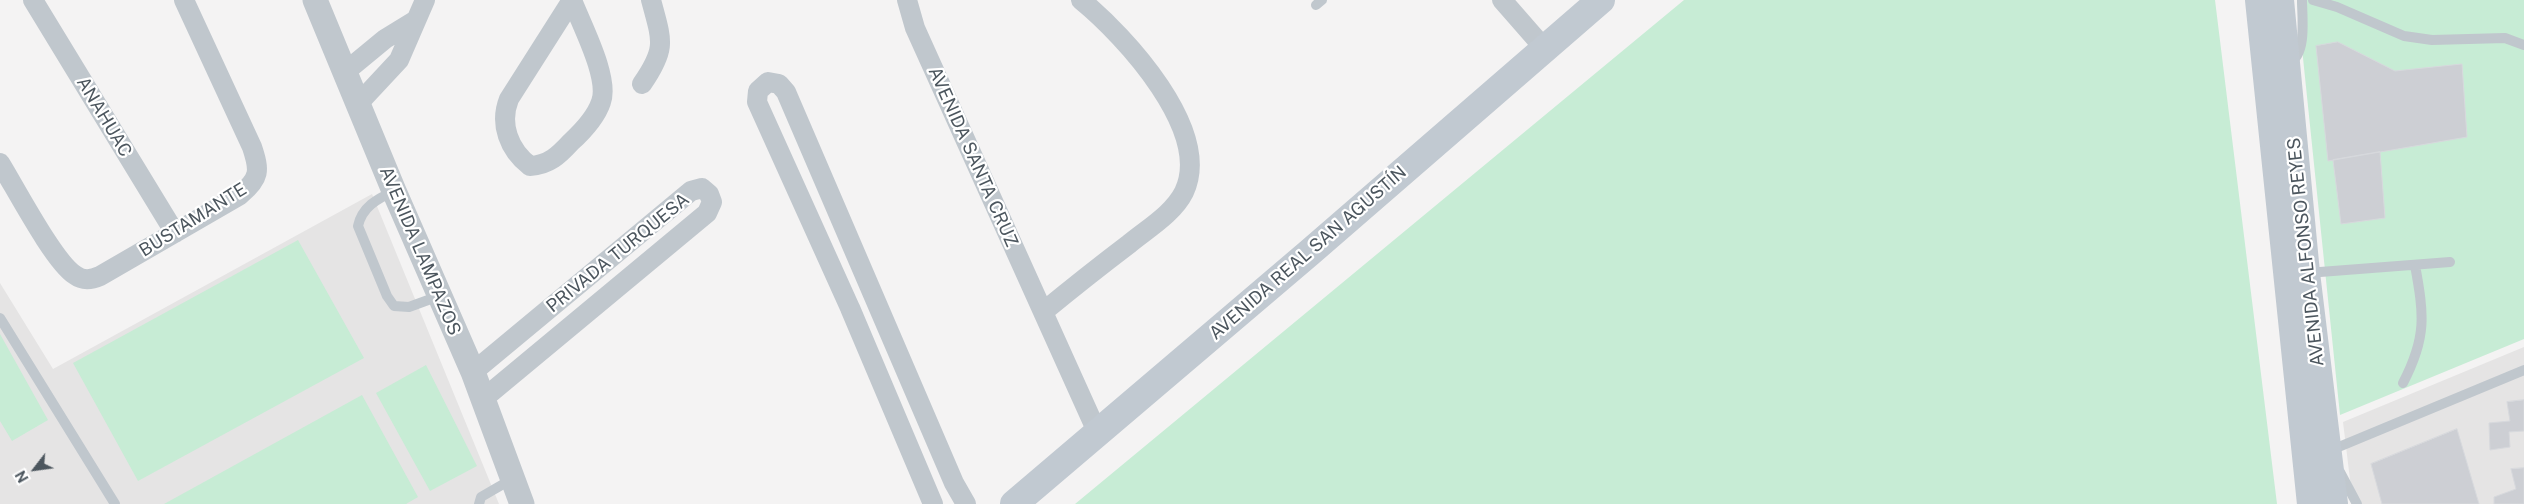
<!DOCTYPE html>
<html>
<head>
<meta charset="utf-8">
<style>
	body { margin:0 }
	#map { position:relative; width:2524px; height:504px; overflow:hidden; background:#f4f3f3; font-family:"Public Sans",sans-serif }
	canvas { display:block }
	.north { position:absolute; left:10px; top:444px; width:50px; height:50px; -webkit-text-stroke:4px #fff; paint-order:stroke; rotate:240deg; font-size:14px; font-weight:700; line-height:20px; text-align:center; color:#4c565e }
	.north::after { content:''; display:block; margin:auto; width:18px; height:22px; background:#4c565e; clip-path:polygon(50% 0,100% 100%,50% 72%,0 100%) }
</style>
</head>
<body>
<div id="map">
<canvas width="2524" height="504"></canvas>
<div class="north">N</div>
</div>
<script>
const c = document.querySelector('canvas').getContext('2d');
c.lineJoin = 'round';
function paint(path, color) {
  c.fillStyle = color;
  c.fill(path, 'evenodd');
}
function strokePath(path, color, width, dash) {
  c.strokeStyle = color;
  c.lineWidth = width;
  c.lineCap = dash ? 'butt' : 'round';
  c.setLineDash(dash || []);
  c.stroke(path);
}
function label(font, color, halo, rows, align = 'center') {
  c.font = font + ' "Public Sans",sans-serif';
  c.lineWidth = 4.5;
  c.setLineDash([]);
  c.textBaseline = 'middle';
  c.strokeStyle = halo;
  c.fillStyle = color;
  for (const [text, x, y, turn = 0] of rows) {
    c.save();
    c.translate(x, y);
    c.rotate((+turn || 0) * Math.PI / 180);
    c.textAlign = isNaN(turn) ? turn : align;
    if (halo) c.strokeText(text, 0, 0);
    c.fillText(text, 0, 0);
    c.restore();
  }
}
paint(new Path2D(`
	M372,194L499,504H0V283L53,369Z
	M2524,347V504H2353L2343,422Z`), '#e5e4e4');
paint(new Path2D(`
	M1684,0H2215L2277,504H1075Z
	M2297,0H2524V339L2340,415Z
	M298,240L364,358L138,481L73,363Z
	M0,334L48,420L12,441L0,421Z
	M426,365L477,466L430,491L376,393Z
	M362,395L418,497L406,504H164Z`), '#c7ecd5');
const building = new Path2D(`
	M2338,42L2395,71L2462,64L2467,137L2328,161L2316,46Z
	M2380,152L2385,218L2341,224L2333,160Z
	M2524,400V431L2509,432L2510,447L2490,450L2489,423L2510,421L2507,402Z
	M2457,429L2479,504H2382L2371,464Z
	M2524,468V504H2494V497L2516,489L2511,469Z`);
paint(building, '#cdcfd4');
strokePath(building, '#d7d9dd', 1);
strokePath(new Path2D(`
	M2313,0L2337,7L2404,36L2432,40L2505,38L2524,45
	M1316,5L1322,0
	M2290,62C2307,54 2302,17 2302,0
	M394,191C377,199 362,207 358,226L387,296L394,306L409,307L439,296
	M2307,273L2450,262
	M0,318L115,504
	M2403,383C2427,337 2424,315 2415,265
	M2329,451L2524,370
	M2340,472L2357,504
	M479,504L481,497L512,479`), '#c0c7cd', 10);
strokePath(new Path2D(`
	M33,0L175,233
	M572,0C581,24 610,78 601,102C596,117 583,131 571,142C559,155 549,165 530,166C509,150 499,124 509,99L572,0
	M907,0L915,28L1098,434
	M1502,0L1544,48
	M345,72L385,39L416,20
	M642,84C667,48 662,41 651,0
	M358,104L399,60L425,0
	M0,163C15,187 54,262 75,275C83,281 91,280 100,276L240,195C260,178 260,171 252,147L184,0
	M1043,312C1071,289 1100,266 1129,244C1147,229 1173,214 1184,192C1213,131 1125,36 1081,0
	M473,372L691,191L702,188L709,194L712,202L707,213L483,399
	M933,504L850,308L757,102L758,91L768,82L779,84L786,92L954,483L966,504`), '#c0c7cd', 20);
strokePath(new Path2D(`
	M315,0L394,191L473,372L522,504`), '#c0c7cd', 25);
strokePath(new Path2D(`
	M2259,0L2311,504
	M2280,0L2306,273L2334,504
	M1014,504L1309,253L1601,0`), '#c1c9d1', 28);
label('18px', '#4c565e', '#fff', [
	["ANAHUAC",104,117,59],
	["AVENIDA SANTA CRUZ",973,157,66],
	["BUSTAMANTE",193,220,-32],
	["AVENIDA LAMPAZOS",420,251,67],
	["AVENIDA ALFONSO REYES",2306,252,-96],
	["PRIVADA TURQUESA",618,253,-39],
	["AVENIDA REAL SAN AGUSTÍN",1308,253,-41]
]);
</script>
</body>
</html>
